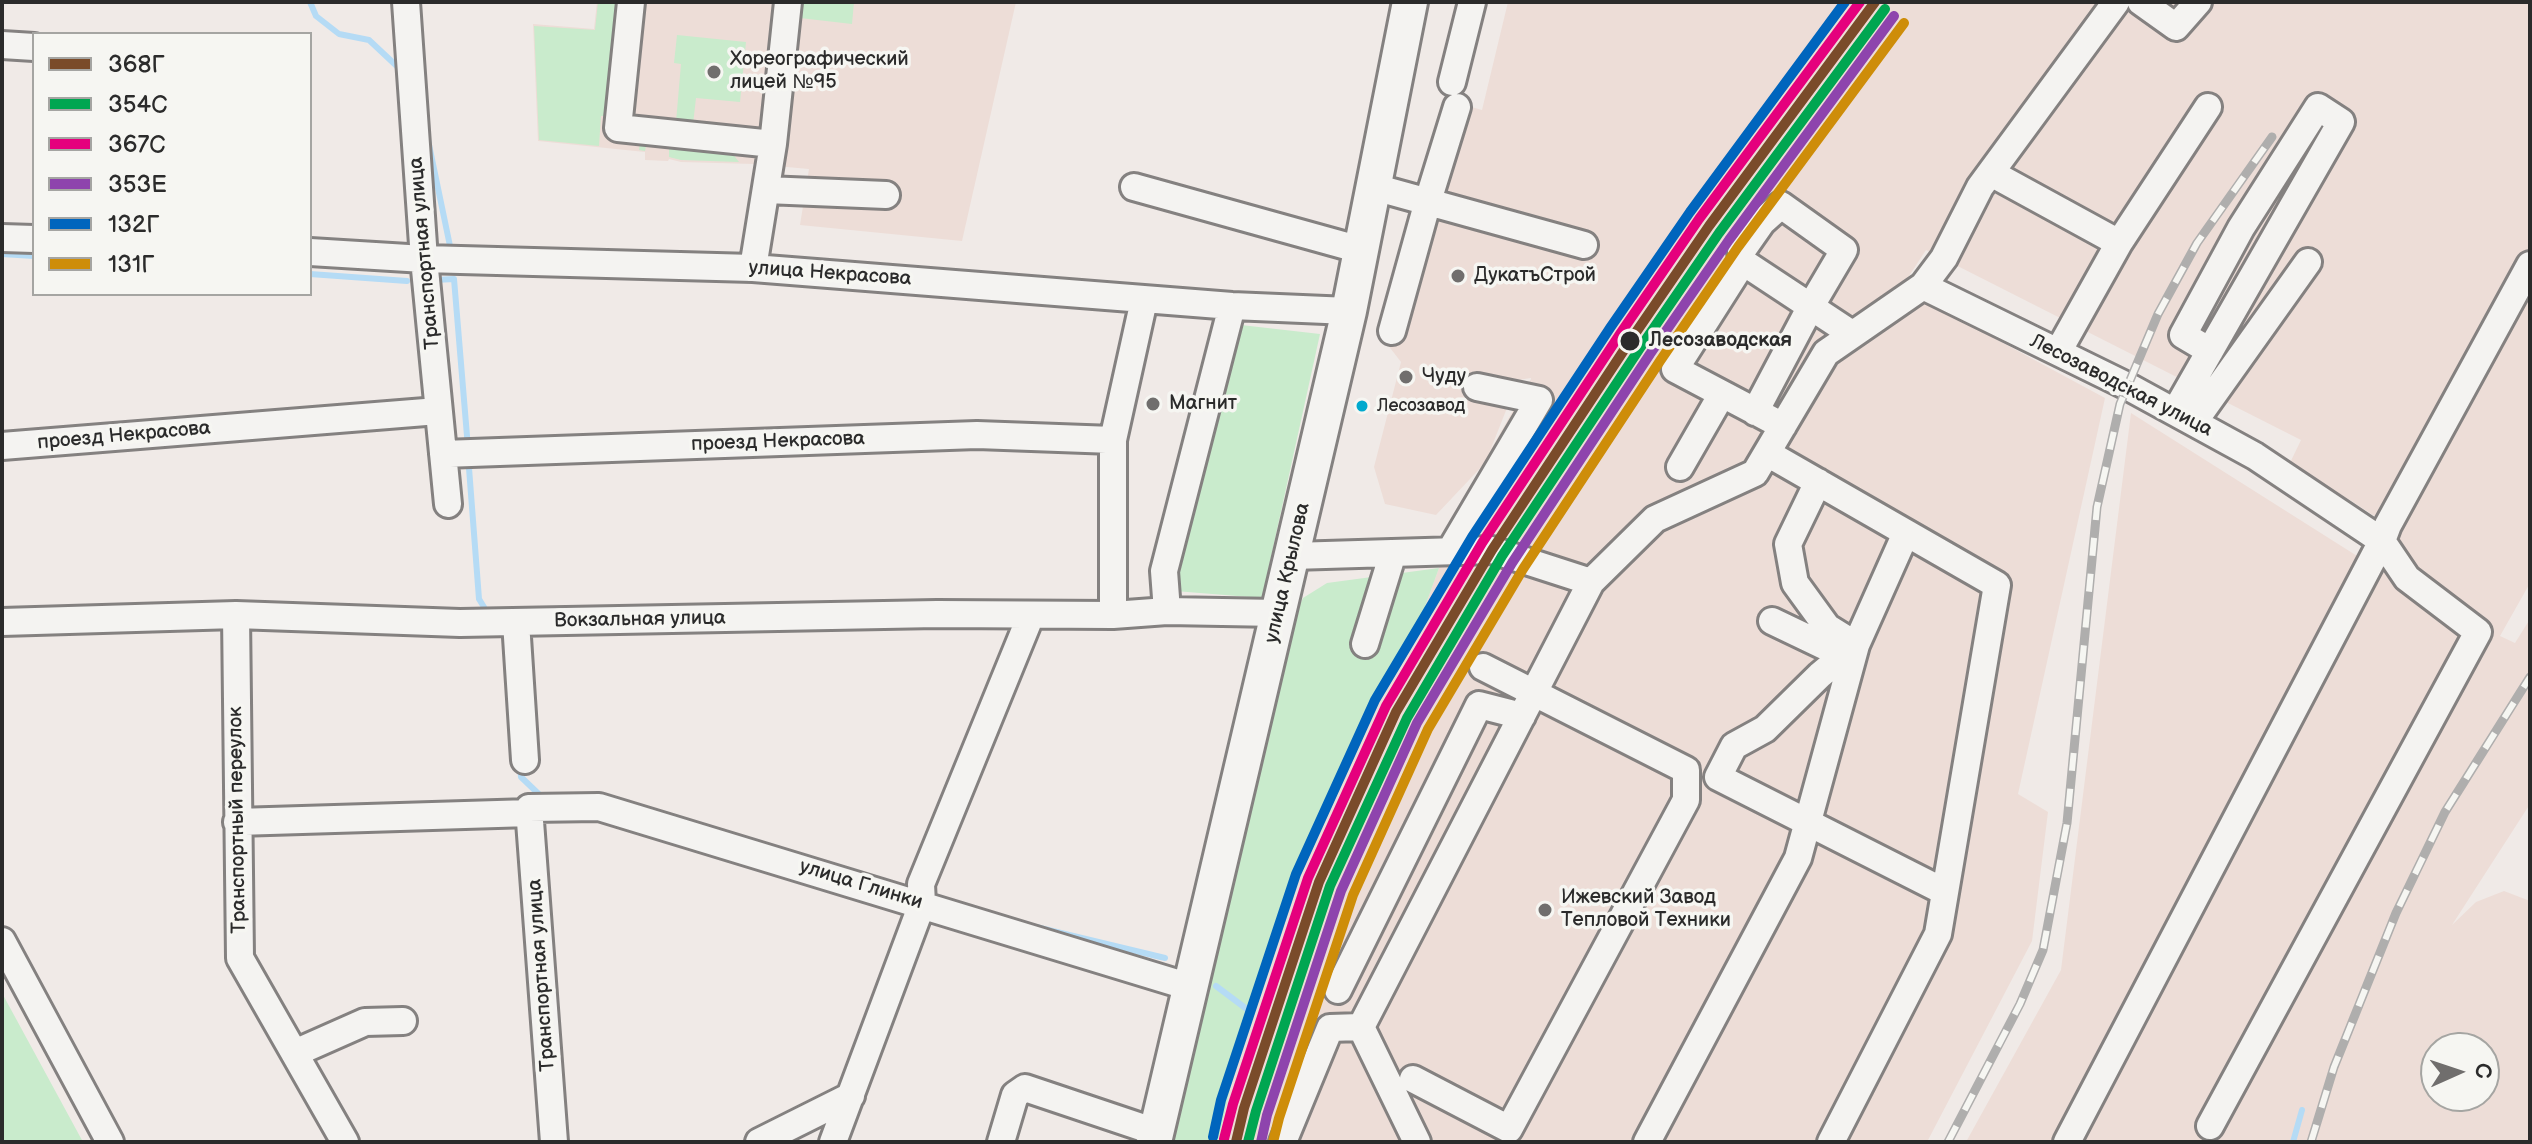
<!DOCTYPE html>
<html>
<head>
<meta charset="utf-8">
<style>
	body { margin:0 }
	#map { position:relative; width:2532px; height:1144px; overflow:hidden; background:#f0eae7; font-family:"Balsamiq Sans",sans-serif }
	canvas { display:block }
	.frame { position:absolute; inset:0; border:4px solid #2b2b2b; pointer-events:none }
	.legend { position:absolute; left:32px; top:32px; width:280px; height:264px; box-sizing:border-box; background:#f6f6f2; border:2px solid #a5a5a2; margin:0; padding:10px 14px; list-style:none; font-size:24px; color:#2b2b2b }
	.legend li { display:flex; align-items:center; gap:16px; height:40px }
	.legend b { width:40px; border:2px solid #a5a5a2 }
	.north { position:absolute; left:2420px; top:1032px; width:80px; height:80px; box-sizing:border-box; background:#f6f6f2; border:2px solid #a5a5a2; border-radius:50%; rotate:87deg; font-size:22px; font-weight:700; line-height:32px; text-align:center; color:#2b2b2b }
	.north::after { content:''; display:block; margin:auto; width:28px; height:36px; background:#706e6d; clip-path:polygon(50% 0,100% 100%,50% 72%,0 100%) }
</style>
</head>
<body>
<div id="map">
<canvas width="2532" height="1144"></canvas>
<div class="frame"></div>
<ul class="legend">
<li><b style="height:10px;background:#7a4b2a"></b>368Г</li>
<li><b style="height:10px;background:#00a651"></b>354С</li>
<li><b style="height:10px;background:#e5007d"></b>367С</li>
<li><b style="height:10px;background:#8e44ad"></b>353Е</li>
<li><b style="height:10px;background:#0065bd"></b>132Г</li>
<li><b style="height:10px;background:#ce8d09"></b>131Г</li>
</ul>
<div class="north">С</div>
</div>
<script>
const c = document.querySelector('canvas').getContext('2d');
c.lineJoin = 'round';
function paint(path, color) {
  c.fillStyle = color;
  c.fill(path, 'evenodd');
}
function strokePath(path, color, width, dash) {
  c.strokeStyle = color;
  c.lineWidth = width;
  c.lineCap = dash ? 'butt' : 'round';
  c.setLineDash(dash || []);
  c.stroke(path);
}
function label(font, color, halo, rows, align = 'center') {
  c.font = font + ' "Balsamiq Sans",sans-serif';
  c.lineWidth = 7;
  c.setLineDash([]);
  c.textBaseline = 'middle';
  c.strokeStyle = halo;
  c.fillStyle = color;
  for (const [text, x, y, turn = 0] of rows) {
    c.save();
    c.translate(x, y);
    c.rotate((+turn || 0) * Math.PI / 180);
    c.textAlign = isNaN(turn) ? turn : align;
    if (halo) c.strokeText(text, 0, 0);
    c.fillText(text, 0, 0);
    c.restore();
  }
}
paint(new Path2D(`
	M597,2H1016L962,241L800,225L809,169L754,164L681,162L669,159L668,161L645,160V152L538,141L533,24L594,29Z
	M1508,2H2530V583L2500,636L2515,643L2530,619V804L2452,925L2476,902L2504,891L2530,901V1142H1966L2061,970L2131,413L2384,573L2399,543L2388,525L2350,500L2287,469L2301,440L1926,250L1901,288L2105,398L2018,794L2048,812L2032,941L1927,1142H1218L1241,1043L1295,869L1419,623L1439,568L1486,462L1436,515L1385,504L1374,467L1401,362L1384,340L1443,99L1482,110ZM1531,378V379L1490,451L1518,380ZM2436,1048H2484V1096H2436Z`), '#edddd7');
paint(new Path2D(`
	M598,2H622L611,116H601L599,146L539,140L534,26L595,30Z
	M802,2H854L852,24L800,18Z
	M677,35L746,42L740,102L696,98L693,124L676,122L681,64L674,63Z
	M640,140L728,148L739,162L681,160L669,157V146H646L645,151L639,150Z
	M1241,325L1320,334L1262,598L1175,591Z
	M1439,568L1419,623L1295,869L1241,1043L1218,1142H1172C1211,967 1256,794 1293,619L1303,598L1327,583Z
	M2,993L83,1142H2Z`), '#c9ebcc');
strokePath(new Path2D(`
	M310,2L316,16L339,34L369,40L402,71
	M427,135L450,246
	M2,254L34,256
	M310,274L407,281
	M435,280L454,279L468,448
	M469,468L479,599L487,612
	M520,765L521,777L545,800
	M1036,927L1165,958
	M1216,986L1252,1013
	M2293,1142L2302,1110`), '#b5dbf5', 6);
const minor = new Path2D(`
	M406,2L424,259L448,504
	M631,2L618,128L773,144
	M2141,2L2176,27L2198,2
	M2,45L34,47
	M1452,82L1472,2
	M1991,173L2119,243L2208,107
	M1134,187L1361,250
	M1374,187L1584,245
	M766,190L886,195
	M2,238L34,239
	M310,252L424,259L753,268L1232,306L1349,311
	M1743,262L1741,252L1762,222L1781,205L1844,250L1811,306L1755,412
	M753,268L773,144L788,2
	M1923,286L1944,258L1980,187L2116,2
	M1392,331L1428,201L1457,107
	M2058,352L2119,243
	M2175,412L2341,122L2318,107L2241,228L2183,335L2210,351
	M2194,422L2308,262
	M1783,426L1675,369L1743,262L1852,334
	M2,446L438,411
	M1767,453L1997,585L1938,934L1831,1142
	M443,454L977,435L1113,440
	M1680,467L1722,394
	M1818,482L1788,544L1795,583L1827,627L1856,645L1820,675L1765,729L1734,746L1718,777L1945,892
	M1450,551L1539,400L1477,387
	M1292,556L1492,550L1591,582L1655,519L1755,473L1826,353L1923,286L2127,386L2255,456L2382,541L2067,1142
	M1167,611L1164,571L1232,306
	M236,615L240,958L345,1142
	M1113,615V440L1144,300
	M1772,621L1843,655
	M2,622L236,615L460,623L937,614L1113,615L1167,611L1278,613
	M516,622L525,760
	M1365,644L1393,553
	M237,822L530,813
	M2,941L110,1142
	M1338,990L1479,705L1522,716
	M295,1053L365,1022L403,1021
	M1413,1079L1509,1129L1686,800V770L1483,667
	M2210,1126L2478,632L2407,578L2382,541L2388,525L2530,265
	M554,1142L529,808L599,807L1190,987
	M759,1142L851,1096
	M833,1142L922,904L921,884L1031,615
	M1001,1142L1015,1095L1025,1088L1156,1132
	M1283,1142L1330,1028L1361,1027
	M1417,1142L1361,1027L1591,582
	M1647,1142L1798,858L1856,645L1906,533`);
const major = new Path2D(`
	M1154,1142L1349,311L1410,2`);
strokePath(minor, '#848180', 32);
strokePath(major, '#848180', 40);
strokePath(minor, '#f4f3f1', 26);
strokePath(major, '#f4f3f1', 34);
const rail = new Path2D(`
	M1948,1142L2020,1004L2043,950L2067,823L2097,507L2120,404L2158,314L2197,243L2272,137
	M2311,1142L2334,1067L2396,913L2445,812L2530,677`);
strokePath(rail, '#afaead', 9);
strokePath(rail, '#f6f6f2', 6, [18]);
strokePath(new Path2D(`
	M1236,1142L1244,1108L1319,882L1396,712L1492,550L1630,341L1709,226L1875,2`), '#7a4b2a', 10);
strokePath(new Path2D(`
	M1248,1142L1256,1111L1330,886L1407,718L1502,556L1640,348L1719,233L1885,9`), '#00a651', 10);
strokePath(new Path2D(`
	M1224,1139L1233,1104L1308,878L1386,706L1482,543L1620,334L1699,219L1860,2`), '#e5007d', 10);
strokePath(new Path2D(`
	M1261,1142L1267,1115L1341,891L1417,723L1512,563L1650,354L1729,240L1894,16`), '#8e44ad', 10);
strokePath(new Path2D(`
	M1213,1137L1221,1100L1296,874L1375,700L1472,537L1610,328L1690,212L1845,2`), '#0065bd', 10);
strokePath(new Path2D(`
	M1273,1142L1279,1118L1353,895L1428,729L1523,569L1660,361L1738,247L1904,23`), '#ce8d09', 10);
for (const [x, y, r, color] of [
	[714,72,8,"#706e6d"],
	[1458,276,8,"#706e6d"],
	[1630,341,11,"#2b2b2b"],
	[1406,377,8,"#706e6d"],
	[1153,404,8,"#706e6d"],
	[1362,406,7,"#00a9ce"],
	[1545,910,8,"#706e6d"]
]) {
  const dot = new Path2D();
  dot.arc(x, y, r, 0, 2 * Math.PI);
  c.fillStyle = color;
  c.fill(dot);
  strokePath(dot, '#f6f6f2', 3);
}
label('18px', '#2b2b2b', '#f6f6f2', [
	["Лесозавод",1377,406]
], 'left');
label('20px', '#2b2b2b', '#f6f6f2', [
	["Хореографический",730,60],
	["лицей №95",730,83],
	["ДукатъСтрой",1474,276],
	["Чуду",1422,377],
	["Магнит",1169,404],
	["Ижевский Завод",1561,898],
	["Тепловой Техники",1561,921]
], 'left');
label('20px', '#2b2b2b', '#f6f6f2', [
	["Транспортная улица",425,253,-95],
	["улица Некрасова",830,274,4],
	["Лесозаводская улица",2121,386,27],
	["проезд Некрасова",124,436,-5],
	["проезд Некрасова",778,442,-2],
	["улица Крылова",1288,573,-77],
	["Вокзальная улица",640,620,-1],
	["Транспортный переулок",238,820,-91],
	["улица Глинки",861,885,17],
	["Транспортная улица",542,975,-94]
]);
label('bold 20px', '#2b2b2b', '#f6f6f2', [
	["Лесозаводская",1649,341]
], 'left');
</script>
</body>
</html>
